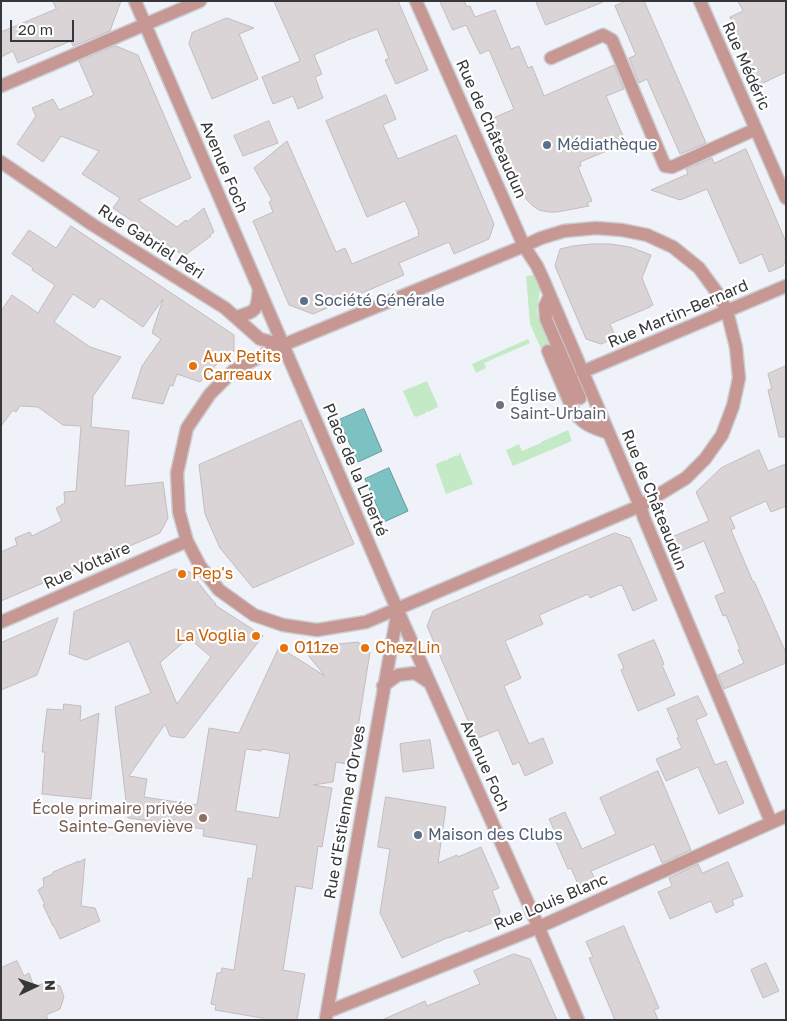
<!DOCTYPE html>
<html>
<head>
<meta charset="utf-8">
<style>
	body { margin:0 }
	#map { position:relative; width:787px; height:1021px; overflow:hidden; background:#eff2f8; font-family:"Golos Text",sans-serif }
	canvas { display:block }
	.frame { position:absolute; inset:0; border:2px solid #353739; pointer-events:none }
	.north { position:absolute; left:10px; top:961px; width:50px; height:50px; -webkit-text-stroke:4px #fff; paint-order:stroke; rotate:87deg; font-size:14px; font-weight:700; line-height:20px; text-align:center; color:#353739 }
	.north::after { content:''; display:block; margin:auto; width:18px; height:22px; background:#353739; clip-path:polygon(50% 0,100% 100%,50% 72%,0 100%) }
	.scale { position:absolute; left:10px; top:20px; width:64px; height:22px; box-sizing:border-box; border:2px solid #353739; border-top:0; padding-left:6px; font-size:15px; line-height:18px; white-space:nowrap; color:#353739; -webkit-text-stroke:4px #fff; paint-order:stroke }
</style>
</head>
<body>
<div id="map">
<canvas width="787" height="1021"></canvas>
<div class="frame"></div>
<div class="north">N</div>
<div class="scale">20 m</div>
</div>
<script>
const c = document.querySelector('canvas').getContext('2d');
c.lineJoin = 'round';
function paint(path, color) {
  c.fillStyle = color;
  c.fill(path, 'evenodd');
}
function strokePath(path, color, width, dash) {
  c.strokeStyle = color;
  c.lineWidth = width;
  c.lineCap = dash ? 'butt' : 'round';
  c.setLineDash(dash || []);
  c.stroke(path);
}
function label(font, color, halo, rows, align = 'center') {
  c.font = font + ' "Golos Text",sans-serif';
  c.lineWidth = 4.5;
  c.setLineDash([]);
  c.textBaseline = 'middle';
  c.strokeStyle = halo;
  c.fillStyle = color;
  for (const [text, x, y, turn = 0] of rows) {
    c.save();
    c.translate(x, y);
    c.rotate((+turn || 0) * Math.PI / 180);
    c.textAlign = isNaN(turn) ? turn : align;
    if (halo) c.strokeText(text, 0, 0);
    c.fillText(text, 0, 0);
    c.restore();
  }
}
paint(new Path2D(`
	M534,275L540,290L537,311L538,317L551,347L542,351L530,324L526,276Z
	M528,339L530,343L484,363L486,368L476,373L472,364Z
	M427,381L438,406L436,408L428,412L426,411V413L416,417L414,416L403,391Z
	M568,430L572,441L513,466L506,450L519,444L522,451L541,443V442Z
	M460,453L473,484L446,494L436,466V464L446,460L447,461L448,459L457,455V456H459L458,454Z`), '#c4eac5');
const water = new Path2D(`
	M364,409L382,451L358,462L339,420Z
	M389,468L408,511L384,522L365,479Z`);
paint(water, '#7cc2c2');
strokePath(water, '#679899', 1);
const building = new Path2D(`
	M53,1H121L110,31L73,46L71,41L18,63L13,51L1,57V32L56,9Z
	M274,1H398L428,70L396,84L385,60L389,58L377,29L348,40L314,55L322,74L315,77L323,98L298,109L293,96L273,104L262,77L300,61Z
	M440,1H464L467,7L470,6L475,17L495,10L511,49L519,46L528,68L532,66L544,96L614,65L624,89L606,96L626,143L580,162L581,166L578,167L592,201L587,203L589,206L557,212H548L539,210L533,206L527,200L523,193L491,119L514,109L489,50L480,54L466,25L453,30Z
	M536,1H603V2L546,25Z
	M626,1H644L706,143L680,154L647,79L639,83L629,58L636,55L615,6Z
	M738,1H786V72L759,85L730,17L743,11Z
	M227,18L254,28L239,34L258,79L212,99L189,44L192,33Z
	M116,46L138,55L191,178L138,200L177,227L186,220L187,222L204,208L214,232L210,235L211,236L184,256L113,208L120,198L82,174L99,151L61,136L43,162L17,144L36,116L32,108L53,99L59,110L94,95L79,61Z
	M386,95L396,119L383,125L398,159L456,135L494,224L489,239L454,254L449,242L399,263L404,275L313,314L289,305L253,221L273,212L269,202L272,200L254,168L287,141L336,252L345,248L352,264L419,236L418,233L419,232L405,201L367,217L326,121Z
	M269,121L278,143L243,156L234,136Z
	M746,149L786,242V260L783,266L769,272L762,254L740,264L707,189L680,200L651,190L688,174L686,169L712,158L714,163Z
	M71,226L234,335V351L218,363L200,382L177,374L173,386L170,385L163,404L132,398L142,366L161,339L152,333L163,299L143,327L101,298L94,308L73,294L54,322L90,347L121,357L93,396L91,427L129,431L125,486L163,482L168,518L160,533L1,601V552L17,545L15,538L30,532L32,536L62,521L56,508L65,503L64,492L76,491L81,426L63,425L38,407L20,406L16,412L13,410L1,426V311L12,295L38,313L55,285L32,270L33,268L12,254L29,230L56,248Z
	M592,244H610L630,247L651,255L642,278L653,305L650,306V307L610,324L616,338L601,344L586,339L555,266L560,249L573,246Z
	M786,366V437H779L768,390L772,389L768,374Z
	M301,420L354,544L253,588L220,548L205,514L199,465Z
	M759,450L768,471L786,464V506L771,512L766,501L730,517L735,528L731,530L753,582L754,581L786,653V663L724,689L718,675L744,663L738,650L740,649L726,615L723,616L715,596L725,592L704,541L678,552L672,537L709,521L696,492L721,468Z
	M615,533L630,538L657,600L633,611L622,585L621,586L620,585L590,598L588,594L539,615L543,624L505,641L521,678L504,686L529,744L543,738L553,763L525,776L519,762L513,765L498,730L476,739L427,626L433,611Z
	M175,569L190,572L208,595L216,604L215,605L263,636L184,738L170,736L165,724L129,776L147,779L144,797L197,805L209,728L239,733L279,647L325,676L299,644L330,645L358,642L370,652L352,765L336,762L333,782L313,785L332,788L322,847L318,846L312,889L296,886L283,970L305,974L297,1020H262V1018L215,1010L216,1005L211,1004L217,973H221L222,968L234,970L248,878L252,879L257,845L203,836L204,829L128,818L115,707L151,693L129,641L86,660L69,654L74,612ZM189,638L211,657L177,704L160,663ZM246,749L261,751L262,749L290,754L279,818L236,811Z
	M58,618L37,675L1,690V643Z
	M654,640L664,664L662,665L675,695L638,711L621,670L624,668L618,655Z
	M698,696L707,715L696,720L715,765L726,761L744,803L719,814L698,767L666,781L656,759L682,748L677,738L679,737L667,709Z
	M64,704L81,706L80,721L99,713L91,799L42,794L45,752H42L47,709L63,710Z
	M430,740L434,768L403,772L400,744Z
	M658,771L691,850L662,863L654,844L591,871L598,886L582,893L571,868L568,869L553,835L556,834L549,819L565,812L582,849L616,834L600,798Z
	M386,797L446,807L438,863L457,855L458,857L481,847L499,888L492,891L500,911L497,921L469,932L468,930L449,938V937L402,958L380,913L390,849L378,847Z
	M85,859L81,906L95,908L100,921L60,939L54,926H53L43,905H45L38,890L44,886L43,878L53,874V872L79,861V862Z
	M728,862L743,896L732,900L734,905L716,913L711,901L670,919L658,892L672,886L669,878L698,864L702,873Z
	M624,926L659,1008L654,1010L658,1020H615L589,958L593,957L586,942Z
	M514,954L530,959L557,1020H382L425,1001L427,1006L480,984L474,971Z
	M17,961L24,976L29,973L34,987L52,980L54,984L60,986L64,997L60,1009L46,1015L48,1020H1V968Z
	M766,963L779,991L763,998L751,970Z`);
paint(building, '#dad4d7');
strokePath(building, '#c2bcbf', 1);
const minor = new Path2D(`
	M135,1L390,593L532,912L578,1020
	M416,1L524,246L537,266L543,279L640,506L644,518L771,822
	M700,1L786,198
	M551,58L603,35L612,40L665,166L672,167L756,129
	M1,86L200,1
	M1,162L93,225L225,308L260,339L283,345
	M596,228L622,230L647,235L673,247L699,268L718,294L727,311L736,347L739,378L733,406L722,435L705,459L686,478L640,506L366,622L317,630L283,625L254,615L219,590L200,566L187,541L179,512L177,473L187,428L210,394L234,370L283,345L524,246L541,238L564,231Z
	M550,295L545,306L546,319L580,398
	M236,317C257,311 257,311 259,289
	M548,351L573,410C582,425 594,428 609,433
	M582,372L786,286
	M1,622L187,541
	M383,686L398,675L415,673L430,683
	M327,1012L539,927L786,816
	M326,1018L398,609`);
strokePath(minor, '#cacdd2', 15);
strokePath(minor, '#c79793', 12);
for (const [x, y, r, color] of [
	[547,145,5,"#5c6f8a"],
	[304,301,5,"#5c6f8a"],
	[193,366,5,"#e8710a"],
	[500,405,5,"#6b7280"],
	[182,574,5,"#e8710a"],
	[256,636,5,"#e8710a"],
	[284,648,5,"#e8710a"],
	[365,648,5,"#e8710a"],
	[203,818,5,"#8d6e63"],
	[418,835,5,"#5c6f8a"]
]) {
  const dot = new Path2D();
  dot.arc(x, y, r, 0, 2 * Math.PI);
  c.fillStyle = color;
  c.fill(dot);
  strokePath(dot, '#fff', 2);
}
label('16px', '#353739', '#fff', [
	["Rue Médéric",746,66,66],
	["Rue de Châteaudun",491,129,66],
	["Avenue Foch",224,167,67],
	["Rue Gabriel Péri",151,242,33],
	["Rue Martin-Bernard",678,314,-23],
	["Place de la Liberté",355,470,67],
	["Rue de Châteaudun",654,500,68],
	["Rue Voltaire",87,566,-24],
	["Avenue Foch",485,766,66],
	["Rue d'Estienne d'Orves",345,812,-80],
	["Rue Louis Blanc",551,902,-23]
]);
label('16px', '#4e5e75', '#fff', [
	["Médiathèque",557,145],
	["Société Générale",314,301],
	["Maison des Clubs",428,835]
], 'left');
label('16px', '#c56008', '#fff', [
	["Aux Petits",203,357],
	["Carreaux",203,375],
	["Pep's",192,574],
	["La Voglia",246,636,"right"],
	["O11ze",294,648],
	["Chez Lin",375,648]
], 'left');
label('16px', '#5b616d', '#fff', [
	["Église",510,396],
	["Saint-Urbain",510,414]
], 'left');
label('16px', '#785e54', '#fff', [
	["École primaire privée",193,809],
	["Sainte-Geneviève",193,827]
], 'right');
</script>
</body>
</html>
